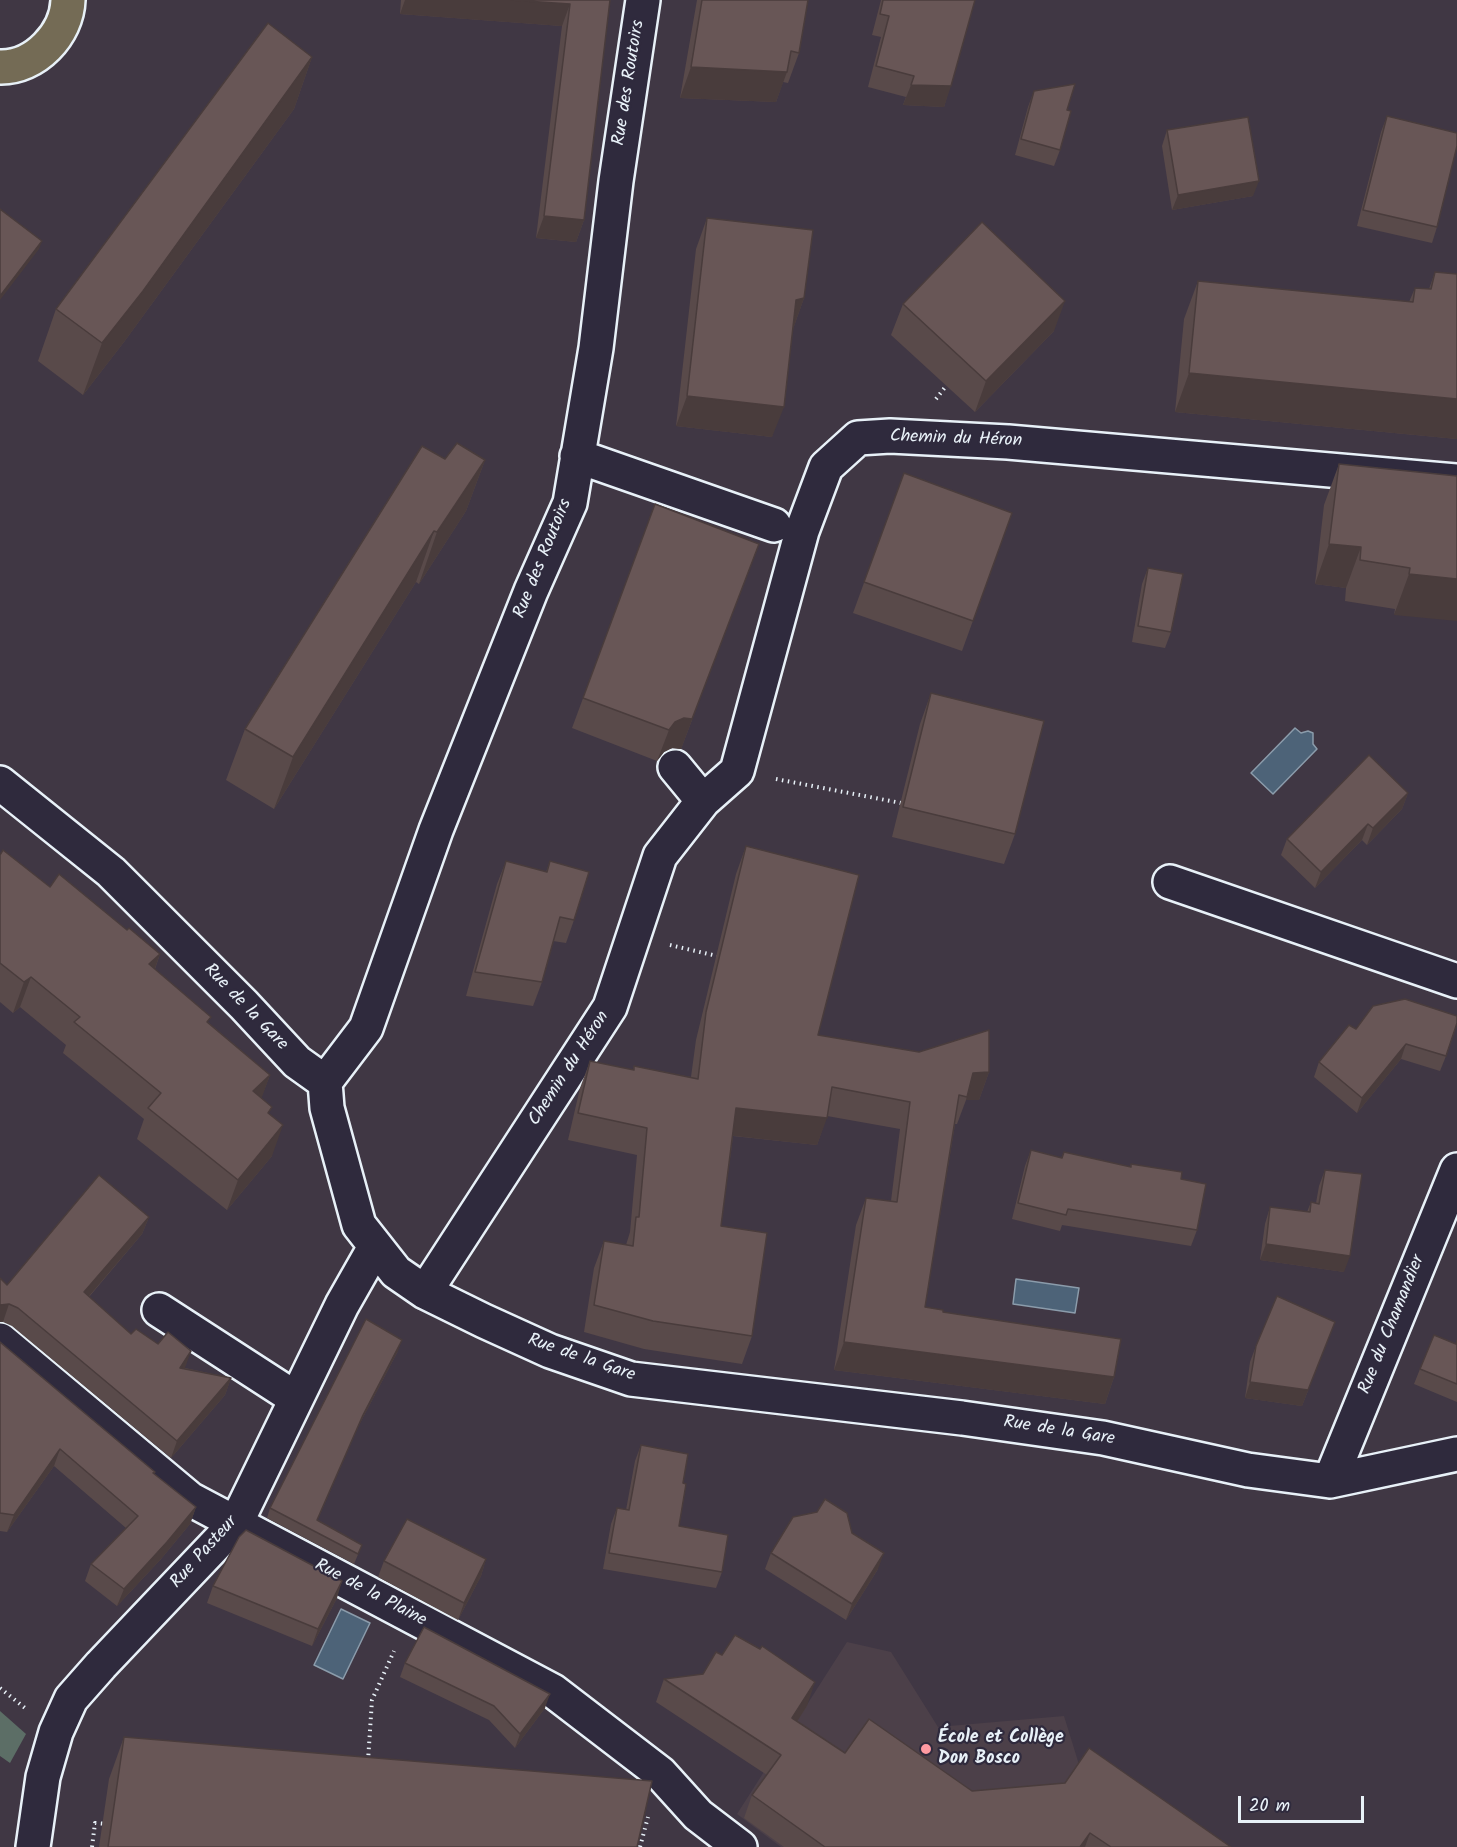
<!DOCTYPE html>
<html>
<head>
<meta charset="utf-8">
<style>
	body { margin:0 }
	#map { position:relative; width:1457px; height:1847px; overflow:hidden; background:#403744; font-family:Kalam,sans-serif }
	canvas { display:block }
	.scale { position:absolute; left:1238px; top:1796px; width:126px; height:27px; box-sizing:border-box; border:3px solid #e8f1f8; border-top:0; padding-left:8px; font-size:18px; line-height:21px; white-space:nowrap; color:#e8f1f8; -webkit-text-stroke:4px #2f2a3d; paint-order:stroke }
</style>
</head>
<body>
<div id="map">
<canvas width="1457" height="1847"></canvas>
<div class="scale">20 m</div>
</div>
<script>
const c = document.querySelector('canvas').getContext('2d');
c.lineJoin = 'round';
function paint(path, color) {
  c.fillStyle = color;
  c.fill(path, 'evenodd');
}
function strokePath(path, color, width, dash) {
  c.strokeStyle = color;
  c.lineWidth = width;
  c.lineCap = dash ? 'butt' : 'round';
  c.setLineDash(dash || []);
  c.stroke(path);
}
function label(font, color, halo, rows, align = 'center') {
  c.font = font + ' Kalam,sans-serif';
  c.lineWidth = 4.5;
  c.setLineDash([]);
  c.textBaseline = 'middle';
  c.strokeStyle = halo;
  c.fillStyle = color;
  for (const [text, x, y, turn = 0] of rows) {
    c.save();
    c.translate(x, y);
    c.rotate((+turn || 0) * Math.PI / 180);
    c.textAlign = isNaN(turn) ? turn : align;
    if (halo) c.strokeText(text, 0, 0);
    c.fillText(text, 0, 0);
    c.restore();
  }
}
paint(new Path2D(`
	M847,1642L891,1652L938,1727L1064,1716L1081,1771L1190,1847H781L737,1814Z`), '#4c4049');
paint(new Path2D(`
	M0,1711L26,1734L10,1763L0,1756Z`), '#5c6e66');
const water = new Path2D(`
	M1295,728L1301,733L1308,731L1313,733V744L1317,749L1273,794L1251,773Z
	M1016,1279L1079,1288L1075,1313L1013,1304Z
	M341,1609L370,1623L343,1679L314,1665Z`);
paint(water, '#4d6378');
strokePath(water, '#8b9cab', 1.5);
const minor = new Path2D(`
	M577,456L774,525
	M675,767L703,801
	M0,783L111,872L244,1005L297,1062L325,1082L327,1108L359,1225L396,1272L425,1292L484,1321L550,1351L631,1379L962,1418L1103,1438L1248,1470L1330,1481L1457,1454
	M1170,882L1457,981
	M325,1082L366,1028L436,830L531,591L570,503L596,348L616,181L643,0
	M425,1292L610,1007L660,856L703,801L737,771L802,531L826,467L858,438L890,436L1008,442L1457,481
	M159,1310L295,1398
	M0,1340L190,1499L553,1691L660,1773L698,1815L740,1847
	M1330,1481L1457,1170
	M33,1847L43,1777L56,1732L71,1699L101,1665L236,1523L342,1305L375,1247`);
const major = new Path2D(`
	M0,67C35,68 67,34 68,0`);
strokePath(minor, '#e8f1f8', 38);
strokePath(major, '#e8f1f8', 38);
strokePath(new Path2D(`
	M936,399L946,386
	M776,779L901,803
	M670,945L717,956
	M0,1688L25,1708
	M368,1761L372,1700L394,1651
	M92,1847L95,1823L107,1824
	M640,1847L648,1817`), '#e8f1f8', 4, [1.5, 4.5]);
strokePath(minor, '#2f2a3d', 33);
strokePath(major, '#746b55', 33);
paint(new Path2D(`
	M401,0H610L584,220L576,242L536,238L562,26L400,14Z
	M697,0H808L799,53L788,83L783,82L776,102L680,98Z
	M881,0H975L944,107L903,105L906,97L868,87L881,37L872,35Z
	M312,57L294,109L124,342L83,395L38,361L56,309Z
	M1034,91L1067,110L1060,150L1054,166L1015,155L1028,107Z
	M1387,116L1437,227L1432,243L1357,226L1381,132Z
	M1167,130L1253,196L1172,210L1162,146Z
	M707,218L804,298L793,329L772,437L676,426L696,249Z
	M1435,272L1457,439L1175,412L1184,319L1198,281L1409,302L1415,288L1429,289Z
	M903,304L1054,331L975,412L891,335Z
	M445,459L485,460L466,511L419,584L416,582L274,809L226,780L245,729Z
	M1339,464L1457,476L1394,615L1395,609L1345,601L1346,588L1315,584L1324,505Z
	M904,473L1012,513L962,651L853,613Z
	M655,504L747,575L681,749L672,748L664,752L657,761L572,728Z
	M1148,568L1171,632L1165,648L1132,642L1142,584Z
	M931,693L1015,834L1004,864L892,837L920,724Z
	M1408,793L1402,809L1367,845L1362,840L1315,888L1281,855L1287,839Z
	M746,846L818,1035L989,1072L979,1100H966L957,1124H955L925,1307L943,1312L1114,1377L1105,1404L834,1370L856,1225L866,1198L891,1201L900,1129L827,1116L817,1145L733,1136L721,1226L752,1336L742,1364L644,1349L584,1332L594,1268L604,1241L626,1245L630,1232L637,1155L568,1140L580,1088L590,1061L633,1070L634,1066L691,1077L696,1040L736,874Z
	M0,855L50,887L127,930L160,954L155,969L209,1023L270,1075L261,1098L269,1114L272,1156L227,1210L137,1139L144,1119L63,1053L66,1045L20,1007L13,1013L0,1002Z
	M506,861L546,872L550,861L574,920L566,943L553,941L542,982L533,1006L466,996L497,884Z
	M1373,1006L1446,1056L1440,1071L1401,1059L1357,1113L1314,1077L1319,1062L1356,1029Z
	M1031,1150L1061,1158L1064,1152L1130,1167L1131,1164L1181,1179L1197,1230L1191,1246L1062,1225L1060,1231L1012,1219L1025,1166Z
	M1325,1170L1344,1272L1260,1260L1265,1224L1270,1207L1307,1212L1311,1202L1316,1203L1319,1186Z
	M149,1217L142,1234L89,1297L131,1334L185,1368L231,1378L225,1395L171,1458L12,1326L3,1322L7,1285Z
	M1335,1322L1302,1406L1245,1398L1250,1362L1256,1346Z
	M1457,1340V1402L1414,1384L1420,1369L1456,1344Z
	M0,1342L154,1474L196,1507L190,1524L161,1559L117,1606L85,1581L91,1564L126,1528L54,1466L7,1532L0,1531Z
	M398,1351L359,1425L317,1521L362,1545L354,1564L267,1518L270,1508Z
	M641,1445L683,1483L679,1526L722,1572L716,1588L603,1569L611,1524L617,1508L626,1510L635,1461Z
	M852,1533L878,1569L846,1620L765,1569L771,1553Z
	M486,1559L481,1576L458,1620L378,1577L384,1561Z
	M213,1586L337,1598L312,1646L207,1603Z
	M405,1663L545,1708L515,1748L489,1720L400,1677Z
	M664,1679L807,1706L797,1721L845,1753L972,1791L1231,1847H784L744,1818L752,1795L767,1775L656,1702Z
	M124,1737L637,1847H99L109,1779Z`), '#594a4a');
paint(new Path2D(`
	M405,0H511L570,4L562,26L400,14Z
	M312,57L294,109L124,342L83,395L102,343Z
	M691,67L787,72L776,102L680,98Z
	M911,85L951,86L944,107L903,105Z
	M1259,181L1253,196L1172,210L1178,195Z
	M544,216L584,220L576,242L536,238Z
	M42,241L39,249L0,300V296Z
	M804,298L793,329L796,300Z
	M1065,301L1054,331L975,412L986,381Z
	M1189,373L1457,399V439L1175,412Z
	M687,396L784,407L772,437L676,426Z
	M485,460L466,511L419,584L437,532Z
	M434,531L416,582L274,809L293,757Z
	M1329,544L1361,547L1346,588L1315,584Z
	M1409,574L1457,579V621L1394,615Z
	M747,575L681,749L672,748L664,752L657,761L669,730Z
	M1408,793L1402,809L1367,845L1373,828Z
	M1368,824L1362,840L1315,888L1321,872Z
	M160,954L149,985V964Z
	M31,977L20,1007L13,1013L24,982Z
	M1406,1044L1401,1059L1357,1113L1362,1098Z
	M989,1072L979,1100H966L973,1073Z
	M270,1075L259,1105L253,1091Z
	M736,1108L827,1118L817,1145L726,1135Z
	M283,1125L272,1156L227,1210L238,1180Z
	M149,1217L142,1234L78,1309L84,1292Z
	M1266,1244L1350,1256L1344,1272L1260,1260Z
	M9,1304L3,1322H0V1305Z
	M1335,1322L1302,1406L1245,1398L1250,1382Z
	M402,1340L398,1351L359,1425L313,1531L363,1415Z
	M844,1342L1114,1377L1105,1404L834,1370Z
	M191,1351L185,1368L174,1385L180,1368Z
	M231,1378L225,1395L171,1458L177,1441Z
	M60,1449L54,1466L7,1532L14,1515Z
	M196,1507L190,1524L161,1559L117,1606L124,1589Z
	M884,1553L878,1569L846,1620L852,1604Z
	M486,1559L481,1576L458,1620L464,1603Z
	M342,1581L337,1598L312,1646L318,1629Z
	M815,1682L807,1706L784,1742L792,1718Z
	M550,1694L545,1708L515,1748L520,1734Z
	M1090,1833L1085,1847H1080Z`), '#493c3c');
const building = new Path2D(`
	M511,0H610L584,220L544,216L570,4Z
	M702,0H808L799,53L791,51L787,72L691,67Z
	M883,0H975L951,86L911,85L914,76L876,66L889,16L880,14Z
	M268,23L312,57L143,291L102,343L56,309Z
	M1075,84L1067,110L1071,111L1060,150L1021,139L1034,91Z
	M1387,116L1457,133V146L1437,227L1363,210Z
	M1248,117L1259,181L1178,195L1167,130Z
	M0,209L42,241L0,296Z
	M707,218L813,230L804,298L796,300L784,407L687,396Z
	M982,222L1065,301L986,381L903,304Z
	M1435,272L1457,274V399L1189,373L1198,281L1413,302L1415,288L1431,289Z
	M457,443L485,460L437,532L434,531L293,757L245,729L422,446L445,459Z
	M1339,464L1457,476V579L1409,574L1410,568L1360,560L1361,547L1329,544Z
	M904,473L1012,513L973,621L864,582Z
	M655,504L759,544L692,719L684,718L675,722L669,730L583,698Z
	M1148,568L1183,574L1171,632L1138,626Z
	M931,693L1044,721L1015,834L903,807Z
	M1369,755L1408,793L1373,828L1368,824L1321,872L1287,839Z
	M746,846L859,875L818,1035L919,1052L989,1030V1072L973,1073L967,1097L959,1095L925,1307L943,1310V1312L1121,1339L1114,1377L844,1342L866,1198L897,1202L910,1102L832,1087L827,1118L736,1108L721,1226L767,1233L752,1336L653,1321L594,1305L604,1241L633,1246L636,1217H639L647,1128L578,1113L590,1061L634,1070V1066L698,1079L706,1012Z
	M3,850L50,887L59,874L127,930L129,928L160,954L149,964L211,1017L207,1022L270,1075L253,1091L272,1107L268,1113L283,1125L238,1180L148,1108L161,1093L74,1022L80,1017L31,977L24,982L0,963V855Z
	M506,861L547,872L550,861L589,872L574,920L560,917L542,982L475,972Z
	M1405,999L1457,1016V1023L1446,1056L1406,1044L1362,1098L1319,1062L1349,1025L1356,1029L1373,1006Z
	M1031,1150L1062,1158L1064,1152L1131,1167V1164L1182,1172L1181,1179L1206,1184L1197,1230L1068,1209L1066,1215L1018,1203Z
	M1325,1170L1362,1174L1350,1256L1266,1244L1270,1207L1310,1212L1311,1202L1319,1204Z
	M99,1175L149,1217L84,1292L131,1334L136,1329L158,1344L168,1332L191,1351L180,1368L231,1378L177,1441L18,1308L9,1304L0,1305V1278L7,1285Z
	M1277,1296L1335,1322L1308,1390L1250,1382L1256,1346Z
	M366,1319L402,1340L363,1415L317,1520L362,1545L358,1554L270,1508Z
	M1434,1335L1456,1344L1457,1340V1384L1420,1369Z
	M0,1342L155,1472L153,1473L196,1507L167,1542L124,1589L91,1564L138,1516L60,1449L14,1515L0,1513Z
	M641,1445L688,1454L683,1483L686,1484L679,1526L728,1535L722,1572L609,1553L617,1508L629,1510Z
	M825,1499L847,1513L852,1533L884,1553L852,1604L771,1553L793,1517L817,1512Z
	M407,1519L486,1559L464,1603L384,1561Z
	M246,1530L342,1581L318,1629L213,1586L239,1537Z
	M424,1627L550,1694L520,1734L494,1706L405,1663Z
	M735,1635L760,1649L762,1646L815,1682L792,1718L845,1753L869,1719L972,1791L1065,1783L1089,1748L1231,1847H1111L1090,1833L1080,1847H825L752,1795L781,1755L664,1679L703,1674L716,1652L722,1655Z
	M124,1737L652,1781L637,1847H108Z`);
paint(building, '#685656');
strokePath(building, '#493c3c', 1.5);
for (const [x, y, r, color] of [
	[926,1749,6,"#ff9aa2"]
]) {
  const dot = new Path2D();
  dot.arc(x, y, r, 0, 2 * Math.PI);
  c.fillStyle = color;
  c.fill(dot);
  strokePath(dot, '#2f2a3d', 2);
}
label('18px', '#e8f1f8', '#2f2a3d', [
	["Rue des Routoirs",630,83,-81],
	["Chemin du Héron",956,440,2],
	["Rue des Routoirs",544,559,-68],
	["Rue de la Gare",245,1008,46],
	["Chemin du Héron",570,1069,-57],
	["Rue du Chamandier",1393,1325,-68],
	["Rue de la Gare",581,1359,19],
	["Rue de la Gare",1059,1432,9],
	["Rue Pasteur",205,1553,-48],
	["Rue de la Plaine",370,1594,28]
]);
label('bold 18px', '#e8f1f8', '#2f2a3d', [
	["École et Collège",938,1739],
	["Don Bosco",938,1760]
], 'left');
</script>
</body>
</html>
